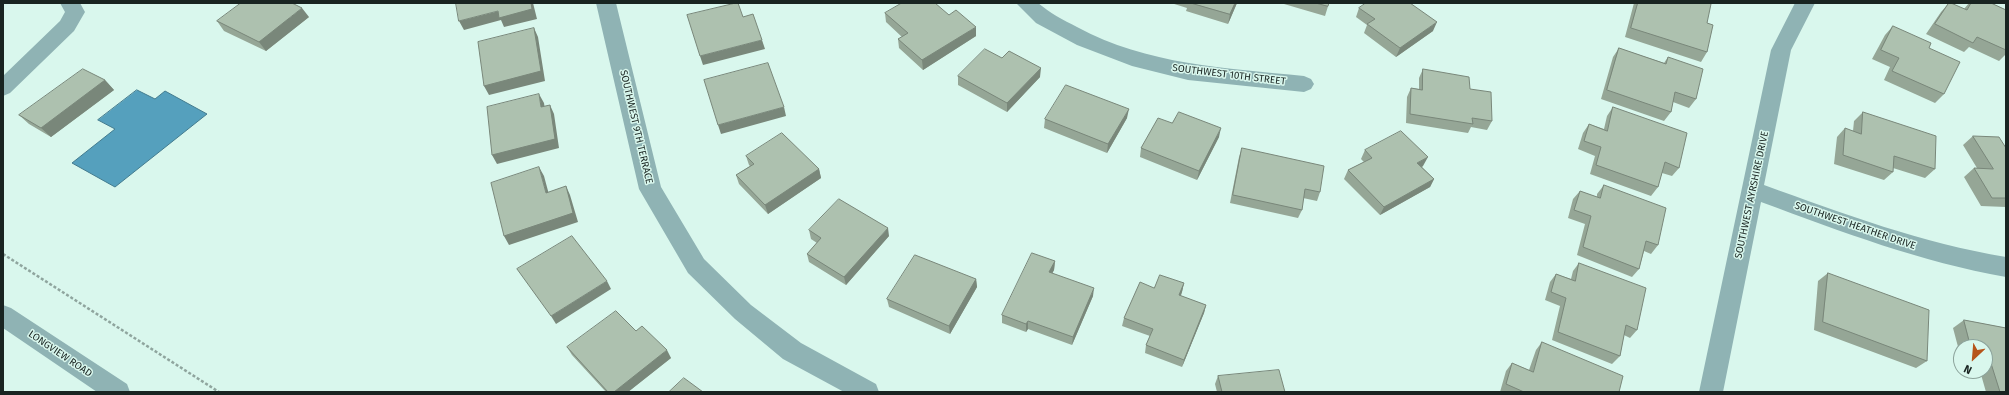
<!DOCTYPE html>
<html>
<head>
<meta charset="utf-8">
<style>
	body { margin:0 }
	#map { position:relative; width:2009px; height:395px; overflow:hidden; background:#d9f7ed; font-family:"Fira Sans",sans-serif }
	canvas { display:block }
	.frame { position:absolute; inset:0; border:4px solid #192421; pointer-events:none }
	.north { position:absolute; left:1953px; top:339px; width:40px; height:40px; box-sizing:border-box; background:#d9f7ed; border:1px solid #8ca39b; border-radius:50%; rotate:206deg; font-size:11px; font-weight:700; line-height:16px; text-align:center; color:#192421 }
	.north::after { content:''; display:block; margin:auto; width:14px; height:18px; background:#b6541a; clip-path:polygon(50% 0,100% 100%,50% 72%,0 100%) }
</style>
</head>
<body>
<div id="map">
<canvas width="2009" height="395"></canvas>
<div class="frame"></div>
<div class="north">N</div>
</div>
<script>
const c = document.querySelector('canvas').getContext('2d');
c.lineJoin = 'round';
function paint(path, color) {
  c.fillStyle = color;
  c.fill(path, 'evenodd');
}
function strokePath(path, color, width, dash) {
  c.strokeStyle = color;
  c.lineWidth = width;
  c.lineCap = dash ? 'butt' : 'round';
  c.setLineDash(dash || []);
  c.stroke(path);
}
function label(font, color, halo, rows, align = 'center') {
  c.font = font + ' "Fira Sans",sans-serif';
  c.lineWidth = 3;
  c.setLineDash([]);
  c.textBaseline = 'middle';
  c.strokeStyle = halo;
  c.fillStyle = color;
  for (const [text, x, y, turn = 0] of rows) {
    c.save();
    c.translate(x, y);
    c.rotate((+turn || 0) * Math.PI / 180);
    c.textAlign = isNaN(turn) ? turn : align;
    if (halo) c.strokeText(text, 0, 0);
    c.fillText(text, 0, 0);
    c.restore();
  }
}
const water = new Path2D(`
	M137,90L155,99L165,91L207,114L115,187L72,163L115,129L98,120Z`);
paint(water, '#55a0bd');
strokePath(water, '#437b8e', 1);
strokePath(new Path2D(`
	M3,254L219,392`), '#8fa59e', 2.5, [3, 2]);
paint(new Path2D(`
	M60,3H80L85,12L74,31L10,93L3,96V76L60,21L65,12Z
	M596,3H616L661,187L704,259L751,305L801,343L876,384L879,392H844L783,359L735,319L688,273L639,189Z
	M1016,3H1038C1050,13 1063,20 1077,27C1147,65 1226,68 1304,76L1311,79L1314,84L1311,89L1304,92L1188,80L1132,66L1077,45L1036,23Z
	M1795,3H1815L1791,50L1764,185C1844,214 1922,243 2006,257V277C1921,262 1842,232 1761,202L1723,392H1699L1771,50Z
	M3,305L11,308L127,384L130,392H97L3,328Z`), '#8fb3b4');
paint(new Path2D(`
	M1171,3H1237L1228,24L1186,11L1187,8Z
	M1285,3H1329L1325,16L1284,4Z
	M1634,3H1708L1707,23V52L1701,62L1625,37Z
	M1949,3L1964,9L1969,3H1991L2006,10V54L1999,61L1969,47L1964,52L1926,34L1941,12Z
	M1359,8L1433,31L1396,57L1364,33L1367,25L1356,17Z
	M885,13L949,15L976,36L923,70L899,48L898,39L902,37L886,22Z
	M309,17L266,51L224,31L217,21Z
	M1893,26L1929,48L1944,94L1935,103L1884,80L1890,67L1872,59L1885,35Z
	M1619,48L1664,63L1668,57L1696,99L1689,108L1673,102L1671,112L1664,121L1601,99L1613,57Z
	M1423,69L1470,89L1492,121L1487,130L1471,127L1468,133L1406,123L1407,97L1411,88L1419,89V78Z
	M958,76L1040,77L1007,112L958,85Z
	M105,80L114,90L51,137L29,124L19,115Z
	M1613,107L1679,168L1672,176L1662,173L1658,187L1651,196L1590,174L1595,156L1578,149L1583,133L1589,124L1604,129L1607,116Z
	M1863,112L1935,169L1925,178L1893,168V172L1884,180L1834,164L1837,137L1845,128L1853,131L1854,121Z
	M1127,118L1107,153L1044,128L1045,119Z
	M1172,123L1219,137L1197,180L1140,157L1141,148Z
	M1973,136L2006,148V207L1981,206L1964,177L1974,168H1977L1963,145Z
	M1242,148L1320,192L1317,201L1303,198L1302,210L1298,218L1230,203L1239,157Z
	M1365,150L1423,166L1422,167L1434,179L1430,187L1380,215L1344,179L1348,170L1364,162L1361,159Z
	M746,156L819,169L821,178L768,214L739,184L736,175L750,166L749,165Z
	M1604,185L1658,245L1651,254L1644,251L1639,269L1632,277L1577,255L1585,224L1568,218L1573,199L1580,191L1597,197V194Z
	M809,230L889,236L846,285L809,262L807,254L817,243L811,239Z
	M1055,261L1054,270L1052,273L1093,296L1072,345L1028,329L1026,332L1002,323V315Z
	M1579,263L1637,330L1630,338L1624,335L1620,356L1612,364L1552,340L1560,306L1545,300L1550,282L1556,274L1571,279L1573,271Z
	M1828,273L1927,361L1916,368L1814,330L1818,281Z
	M976,279L977,287L950,334L889,307L887,299Z
	M1184,283L1181,296L1206,305L1204,313L1182,367L1145,353L1146,345L1150,336L1122,326L1124,318L1154,288Z
	M1964,320L2006,328V392H1986L1980,371H1985V347H1961V358L1953,328Z
	M636,331L671,358L628,392H606L572,355L567,347Z
	M1542,342L1619,392H1500L1506,371L1512,363L1529,370L1536,350Z
	M1218,376L1285,392H1217L1215,384Z`), '#95a696');
paint(new Path2D(`
	M531,3H533L537,19L504,27L501,20L464,30L459,21Z
	M1235,3H1237L1228,24L1230,14Z
	M302,8L309,17L266,51L259,42Z
	M1437,22L1433,31L1396,57L1400,48Z
	M976,27V36L923,70L922,60Z
	M534,28L538,37L545,81L489,95L484,86Z
	M762,40L765,49L703,65L700,56Z
	M1041,68L1040,77L1007,112V103Z
	M105,80L114,90L51,137L41,128Z
	M539,94L544,103L546,116L541,107Z
	M550,105L554,114L559,148L497,164L492,155Z
	M784,107L786,116L721,134L718,125Z
	M1129,109L1127,118L1107,153L1108,144Z
	M1221,128L1219,137L1197,180L1199,171Z
	M1428,157L1423,166L1413,171L1417,163Z
	M539,167L544,176L551,202L546,193Z
	M819,169L821,178L768,214L765,205Z
	M1434,179L1430,187L1380,215L1384,207Z
	M566,186L570,195L578,222L509,245L504,236Z
	M888,228L889,236L846,285L844,277Z
	M1055,261L1054,270L1049,280V272Z
	M976,279L977,287L950,334L949,326Z
	M607,281L611,289L556,324L551,316Z
	M1184,283L1182,292L1177,303L1179,295Z
	M1094,288L1093,296L1072,345L1073,337Z
	M1206,305L1204,313L1182,367L1184,360Z
	M1028,321V329L1026,332V324Z
	M667,350L671,358L628,392H614Z`), '#79877a');
const building = new Path2D(`
	M241,3H292L302,8L259,42L217,21Z
	M456,3H531L532,9L499,18L498,11L459,21Z
	M736,3H738L743,17L753,14L762,40L700,56L687,15Z
	M902,3H935L949,15L956,10L976,27L922,60L898,39L908,33L885,13Z
	M1191,3H1235L1230,14Z
	M1316,3H1329L1328,6Z
	M1366,3H1410L1437,22L1400,48L1367,24L1375,19L1359,8Z
	M1638,3H1708L1711,4L1707,23L1713,25L1707,52L1631,28Z
	M1949,3H1951L1967,10L1971,3H1991L2006,10V50L1977,37L1973,43L1935,24Z
	M1893,26L1931,43L1929,48L1960,62L1944,94L1892,71L1899,58L1881,50Z
	M534,28L541,71L484,86L478,42Z
	M1619,48L1666,64L1668,57L1703,69L1696,99L1675,92L1671,112L1607,90Z
	M985,49L1002,58L1009,51L1041,68L1007,103L958,76Z
	M768,63L784,107L718,125L704,80Z
	M83,69L105,80L41,128L19,115Z
	M1423,69L1469,77L1470,89L1491,92L1492,121L1472,118L1473,124L1410,114L1411,88L1422,90Z
	M1066,85L1129,109L1108,144L1045,119Z
	M539,94L541,107L550,105L555,139L492,155L487,107Z
	M1613,107L1687,133L1679,168L1665,162L1658,187L1596,165L1601,147L1584,141L1589,124L1607,131Z
	M1179,112L1221,128L1199,171L1141,148L1158,118L1172,123Z
	M1863,112L1936,136L1935,169L1894,156L1893,172L1843,155L1845,128L1861,134Z
	M1401,131L1428,157L1417,163L1434,179L1384,207L1348,170L1372,158L1365,150Z
	M782,133L819,169L765,205L736,175L754,164L746,156Z
	M1973,136L1999,137L2006,148V198H1992L1974,168L1993,169Z
	M1242,148L1324,166L1320,192L1305,189L1302,210L1233,195Z
	M539,167L546,193L566,186L573,213L504,236L491,183Z
	M1604,185L1666,208L1658,245L1646,241L1639,269L1583,247L1591,216L1574,210L1580,191L1600,198Z
	M839,199L888,228L844,277L807,254L821,238L809,230Z
	M572,236L607,281L551,316L517,269Z
	M1032,253L1055,261L1049,272L1094,288L1073,337L1028,321L1026,324L1002,315Z
	M915,255L976,279L949,326L887,299Z
	M1579,263L1646,288L1637,330L1626,325L1620,356L1558,332L1566,298L1551,292L1556,274L1575,281Z
	M1828,273L1929,310L1927,361L1823,322Z
	M1160,275L1184,283L1179,295L1206,305L1184,360L1146,345L1153,329L1124,318L1140,282L1154,288Z
	M616,311L636,331L642,326L667,350L614,392H608L567,347Z
	M1964,320L2006,328V392H2000L1989,357H1985V347H1971Z
	M1542,342L1623,376L1619,392H1524L1506,384L1512,363L1533,372Z
	M1279,370L1285,392H1222L1218,376Z
	M684,378L703,392H669Z`);
paint(building, '#adc1af');
strokePath(building, '#79877a', 1);
label('10px', '#192421', '#d9f7ed', [
	["SOUTHWEST 10TH STREET",1229,75,7],
	["SOUTHWEST 9TH TERRACE",636,127,77],
	["SOUTHWEST AYRSHIRE DRIVE",1752,195,-78],
	["SOUTHWEST HEATHER DRIVE",1855,226,19],
	["LONGVIEW ROAD",60,354,34]
]);
</script>
</body>
</html>
